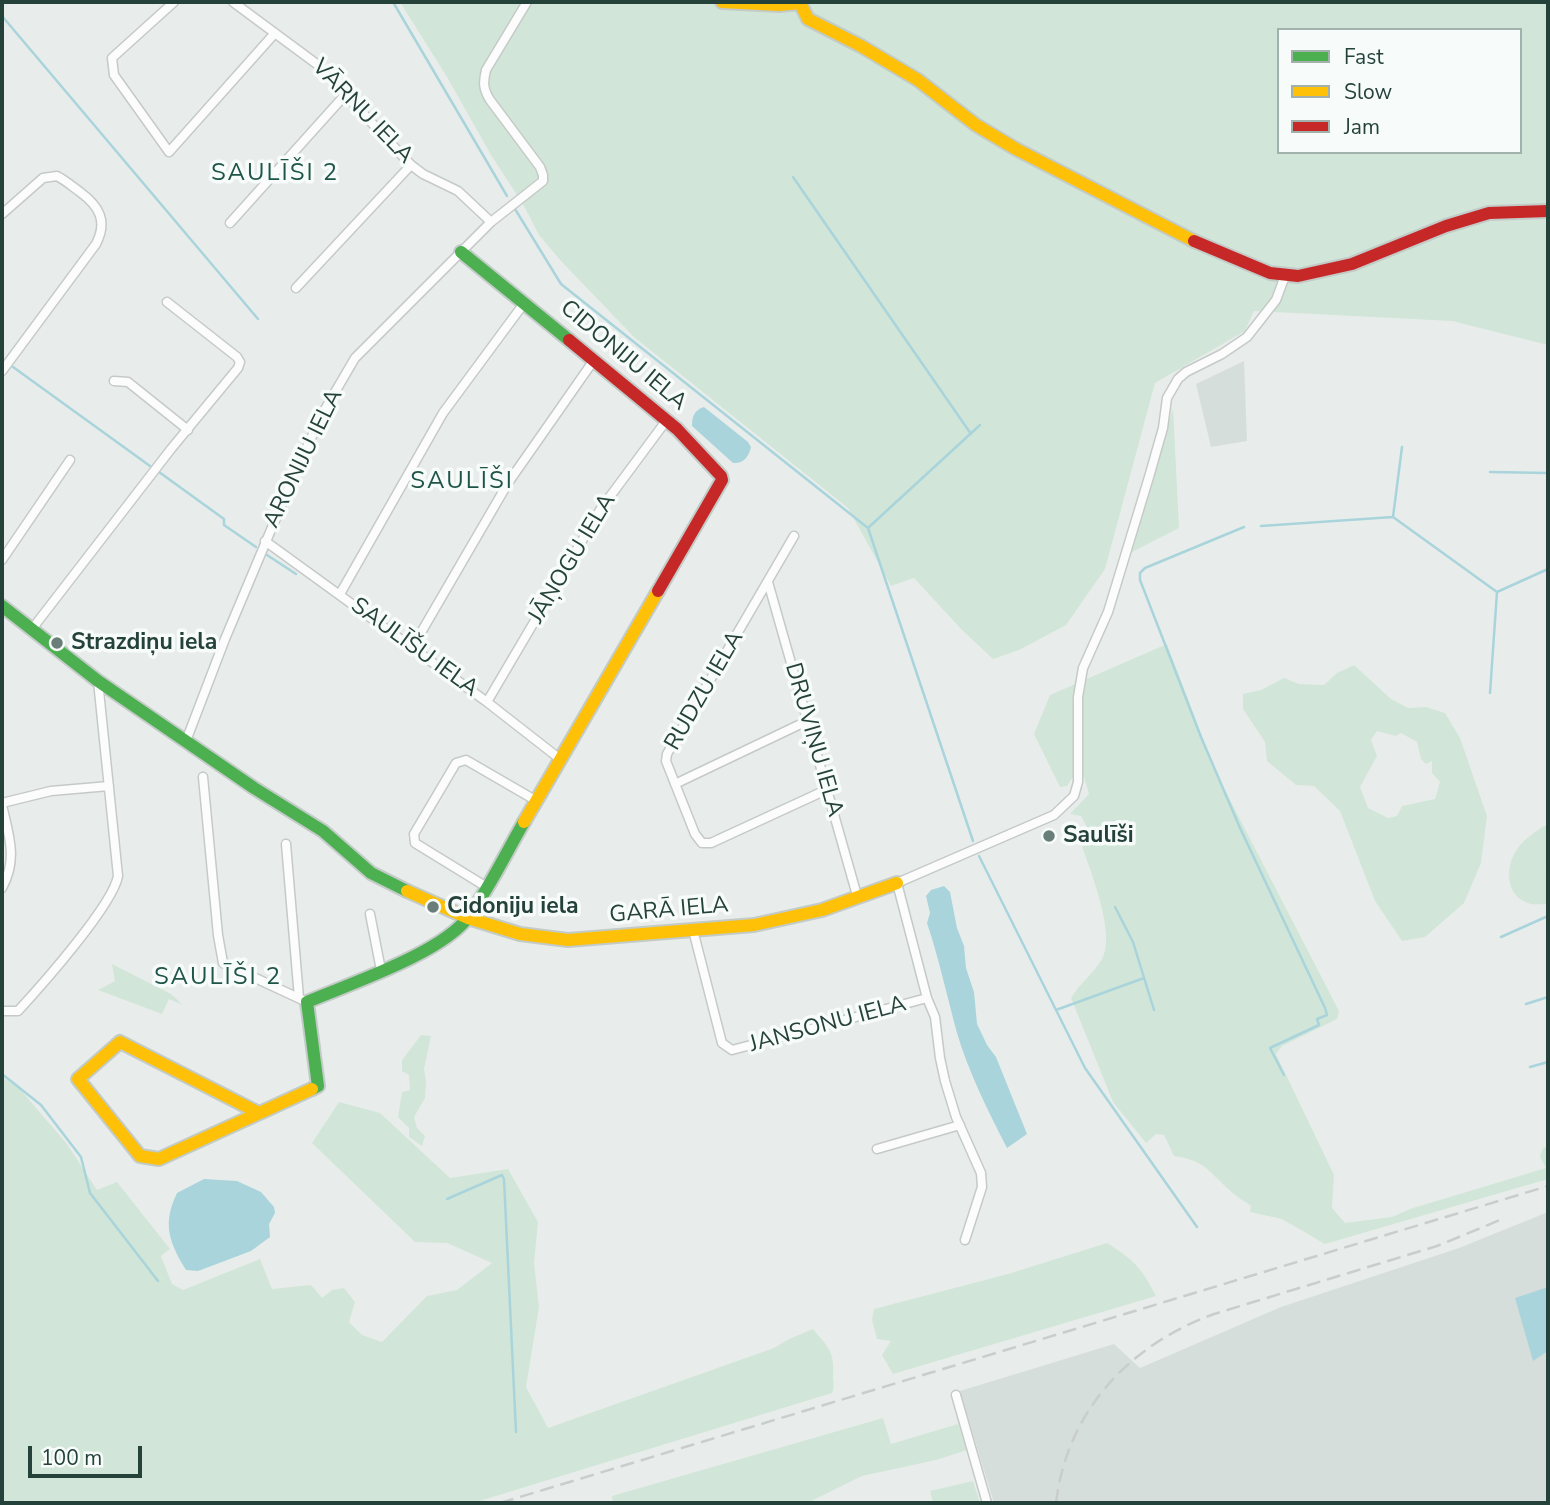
<!DOCTYPE html>
<html>
<head>
<meta charset="utf-8">
<style>
	body { margin:0 }
	#map { position:relative; width:1550px; height:1505px; overflow:hidden; background:#e8edeb; font-family:"Nunito Sans",sans-serif }
	canvas { display:block }
	.frame { position:absolute; inset:0; border:4px solid #24423a; pointer-events:none }
	.legend { position:absolute; left:1277px; top:28px; width:245px; height:126px; box-sizing:border-box; background:#f7fbf9; border:2px solid #a3b1ad; margin:0; padding:9px 12px; list-style:none; font-size:21px; color:#24423a }
	.legend li { display:flex; align-items:center; gap:14px; height:35px }
	.legend b { width:35px; border:2px solid #a3b1ad }
	.scale { position:absolute; left:28px; top:1446px; width:114px; height:32px; box-sizing:border-box; border:4px solid #24423a; border-top:0; padding-left:9px; font-size:21px; line-height:24px; white-space:nowrap; color:#24423a; -webkit-text-stroke:5px #f7fbf9; paint-order:stroke }
</style>
</head>
<body>
<div id="map">
<canvas width="1550" height="1505"></canvas>
<div class="frame"></div>
<ul class="legend">
<li><b style="height:9px;background:#4caf50"></b>Fast</li>
<li><b style="height:9px;background:#ffc107"></b>Slow</li>
<li><b style="height:9px;background:#c62828"></b>Jam</li>
</ul>
<div class="scale">100 m</div>
</div>
<script>
const c = document.querySelector('canvas').getContext('2d');
c.lineJoin = 'round';
function paint(path, color) {
  c.fillStyle = color;
  c.fill(path, 'evenodd');
}
function strokePath(path, color, width, dash) {
  c.strokeStyle = color;
  c.lineWidth = width;
  c.lineCap = dash ? 'butt' : 'round';
  c.setLineDash(dash || []);
  c.stroke(path);
}
function label(font, color, halo, rows, align = 'center') {
  c.font = font + ' "Nunito Sans",sans-serif';
  c.lineWidth = 7;
  c.setLineDash([]);
  c.textBaseline = 'middle';
  c.strokeStyle = halo;
  c.fillStyle = color;
  for (const [text, x, y, turn = 0] of rows) {
    c.save();
    c.translate(x, y);
    c.rotate((+turn || 0) * Math.PI / 180);
    c.textAlign = isNaN(turn) ? turn : align;
    if (halo) c.strokeText(text, 0, 0);
    c.fillText(text, 0, 0);
    c.restore();
  }
}
paint(new Path2D(`
	M1244,361L1247,441L1211,447L1196,384Z
	M1548,1212V1503H994L960,1391L1114,1344L1140,1368L1281,1307L1459,1248Z`), '#d6dedb');
paint(new Path2D(`
	M400,2H1548V345L1452,321L1254,311L1245,331L1155,383L1105,569L1066,625L1019,650L993,659L962,630L914,578L891,586L848,508L634,337L561,261L539,235L524,206L491,155L447,77ZM1279,30H1520V152H1279Z
	M1173,408L1179,528L1132,552Z
	M1167,644L1216,773L1339,1011L1337,1019L1282,1046L1276,1054L1334,1175L1332,1208L1345,1223L1392,1217L1410,1209L1546,1168L1540,1157L1543,1148L1548,1146V1179L1325,1244L1282,1219L1250,1212L1251,1206C1243,1200 1234,1195 1227,1188C1208,1170 1203,1160 1174,1156L1164,1135L1156,1134L1146,1143L1113,1102L1071,998C1079,984 1094,973 1102,959C1116,934 1091,873 1082,846L1093,838L1081,816L1070,814L1089,794L1084,777L1075,774L1067,786L1060,787L1034,734L1050,695Z
	M1354,665L1391,699L1408,708L1426,707L1445,713L1460,738L1487,816L1481,863L1464,903L1425,937L1402,941L1375,901L1340,811L1314,786L1296,785L1267,761L1265,742L1243,709V694L1261,690L1284,678L1299,684L1324,685L1337,673ZM1377,731L1396,736L1401,733L1417,742L1421,759L1426,764L1432,761V773L1440,782L1435,799L1402,806L1397,816L1388,818L1368,808L1360,787L1377,756L1371,740Z
	M1544,826H1548V868H1545L1548,871V904C1543,904 1536,905 1531,904C1505,898 1504,866 1518,848C1524,839 1535,832 1544,826Z
	M112,964L171,994L183,1005L169,999L162,1014L98,990L115,981Z
	M421,1035L431,1036L424,1069L426,1081L425,1098L414,1117L417,1128L425,1136L422,1146L409,1137V1128L398,1117L402,1092L410,1090L409,1075L402,1071V1060Z
	M2,1077L19,1088L67,1144L97,1190L117,1182L170,1249L161,1256L172,1284L183,1290L260,1259L272,1289L311,1285L322,1298L332,1290L344,1288L355,1302L349,1322L362,1335L382,1342L427,1296L457,1290L492,1263L447,1243L415,1242L312,1143L339,1102L380,1113L450,1178L508,1169L538,1222L534,1263L539,1307L526,1387L548,1428L774,1348L789,1339L813,1329C828,1347 835,1352 833,1376C833,1383 835,1386 832,1393L473,1503H2Z
	M1107,1243C1134,1260 1141,1267 1156,1296L893,1374L882,1355L891,1341L877,1339L872,1320L874,1309L1008,1274Z
	M883,1418L891,1444L958,1424L967,1450L936,1460L862,1476L807,1503H613L612,1496Z
	M973,1481L980,1503H933L930,1491Z`), '#d1e6d8');
paint(new Path2D(`
	M704,407L748,442L751,447C749,456 744,464 733,463L692,426C692,417 694,410 704,407Z
	M944,886L950,892L957,928L964,946L966,968L974,992L977,1024L987,1045L996,1057L1027,1134L1007,1148C989,1113 968,1071 957,1033C947,996 939,959 927,923L930,913L926,896L931,890Z
	M204,1179L237,1181L261,1192L274,1207L275,1213L269,1224L270,1237L251,1251L198,1271L186,1270C169,1242 162,1224 177,1193Z
	M1548,1287V1351L1533,1361L1515,1298Z`), '#a9d4db');
strokePath(new Path2D(`
	M393,2L507,196
	M2,16L258,319
	M793,177L971,434
	M515,209L561,284L868,528L973,841
	M2,359L3,360
	M13,367L150,466
	M159,472L224,519V525L256,547
	M1490,472L1548,473
	M1393,517L1402,447
	M1261,526L1393,517L1497,592
	M869,527L980,425
	M1244,527L1145,568L1140,573V580L1201,737L1240,828L1325,1008L1327,1015L1317,1019L1319,1025L1270,1048L1284,1075
	M267,555L296,574
	M1490,693L1497,592L1548,569
	M979,856L1085,1068L1197,1227
	M1115,907L1133,942L1154,1010
	M1501,937L1548,916
	M1526,1004L1548,997
	M1056,1010L1144,978
	M1530,1067L1548,1062
	M2,1074L41,1105L81,1157L90,1193L158,1281
	M447,1199L502,1175L504,1179L516,1432`), '#a9d4db', 2.5);
const street = new Path2D(`
	M174,2L112,58L114,75L169,152L275,33
	M233,2L318,65L411,165L423,174L458,191L491,222
	M2,214L43,178L57,176C65,180 73,187 80,192C99,206 108,221 96,244L2,371
	M230,223L345,95
	M296,288L411,165
	M114,381L128,382L188,430
	M794,536L667,754L666,761L695,834L702,843H711L826,790
	M265,541L487,702L560,759
	M2,560L70,460
	M768,582L858,899
	M340,594L443,413L525,302
	M32,629L171,449L238,368L240,362L237,357L167,302
	M412,648L508,483L594,360
	M487,702L600,510L666,421
	M186,741L225,639L297,468L324,411L355,358L491,222L543,181V175L540,167L490,100C483,89 483,82 486,70L527,2
	M203,777L218,935L223,963L307,1002
	M675,784L807,721
	M2,803L51,791L109,786
	M2,805C9,836 18,859 2,888
	M286,844L299,998
	M485,886L415,843L414,834L456,763L466,760L535,800
	M370,914L381,970
	M693,930L722,1043L732,1050L927,998
	M2,1011H18C41,986 113,905 118,876L98,681
	M877,1149L960,1125
	M965,1240L982,1187L981,1173L956,1117L945,1081L940,1058L935,1017L927,998L897,883L1054,815L1074,796L1078,782V697L1083,668L1108,612L1149,477L1163,428L1167,398L1178,379L1186,372L1222,354L1247,337L1276,300L1285,276
	M956,1395L987,1503`);
const fast = new Path2D(`
	M461,252L569,340
	M2,606L98,681L254,788L323,831L371,873L407,891
	M312,1089L318,1086L307,1002C349,984 443,953 469,916C490,887 506,853 524,822`);
const slow = new Path2D(`
	M722,2L779,5L800,3L808,19L861,46L918,80L976,125L1016,149L1194,241
	M524,822L658,591
	M407,891L468,918L520,934L568,940L754,925L822,910L897,883
	M259,1113L120,1042L78,1079L140,1156L159,1159L312,1089`);
const jam = new Path2D(`
	M1194,241L1270,273L1298,276L1352,264L1446,226L1489,213L1548,211
	M569,340L677,429L721,476L722,480L658,591`);
strokePath(street, '#c5cac8', 11);
strokePath(fast, '#c3cbc8', 16);
strokePath(slow, '#c3cbc8', 16);
strokePath(jam, '#c3cbc8', 16);
strokePath(street, '#fcfcfc', 8);
strokePath(fast, '#4caf50', 12);
strokePath(slow, '#ffc107', 12);
strokePath(jam, '#c62828', 12);
strokePath(new Path2D(`
	M500,1503L1548,1186
	M1056,1503C1067,1411 1129,1345 1214,1314L1437,1246L1500,1220`), '#c9cdcc', 2.5, [14, 7]);
for (const [x, y, r, color] of [
	[57,643,7,"#697e78"],
	[1049,836,7,"#697e78"],
	[433,907,7,"#697e78"]
]) {
  const dot = new Path2D();
  dot.arc(x, y, r, 0, 2 * Math.PI);
  c.fillStyle = color;
  c.fill(dot);
  strokePath(dot, '#f7fbf9', 2.5);
}
label('23px', '#24423a', '#f7fbf9', [
	["VĀRNU IELA",362,112,46],
	["CIDONIJU IELA",623,356,40],
	["ARONIJU IELA",304,459,-64],
	["JĀŅOGU IELA",573,559,-59],
	["SAULĪŠU IELA",414,648,36],
	["RUDZU IELA",705,691,-60],
	["DRUVIŅU IELA",813,740,74],
	["GARĀ IELA",669,911,-5],
	["JANSONU IELA",828,1025,-15]
]);
label('bold 23px', '#24423a', '#f7fbf9', [
	["Strazdiņu iela",71,643],
	["Saulīši",1063,836],
	["Cidoniju iela",447,907]
], 'left');
c.letterSpacing = '2px';
label('24px', '#1f5548', '#f7fbf9', [
	["SAULĪŠI 2",275,174],
	["SAULĪŠI",462,482],
	["SAULĪŠI 2",218,978]
]);
c.letterSpacing = '0px';
</script>
</body>
</html>
